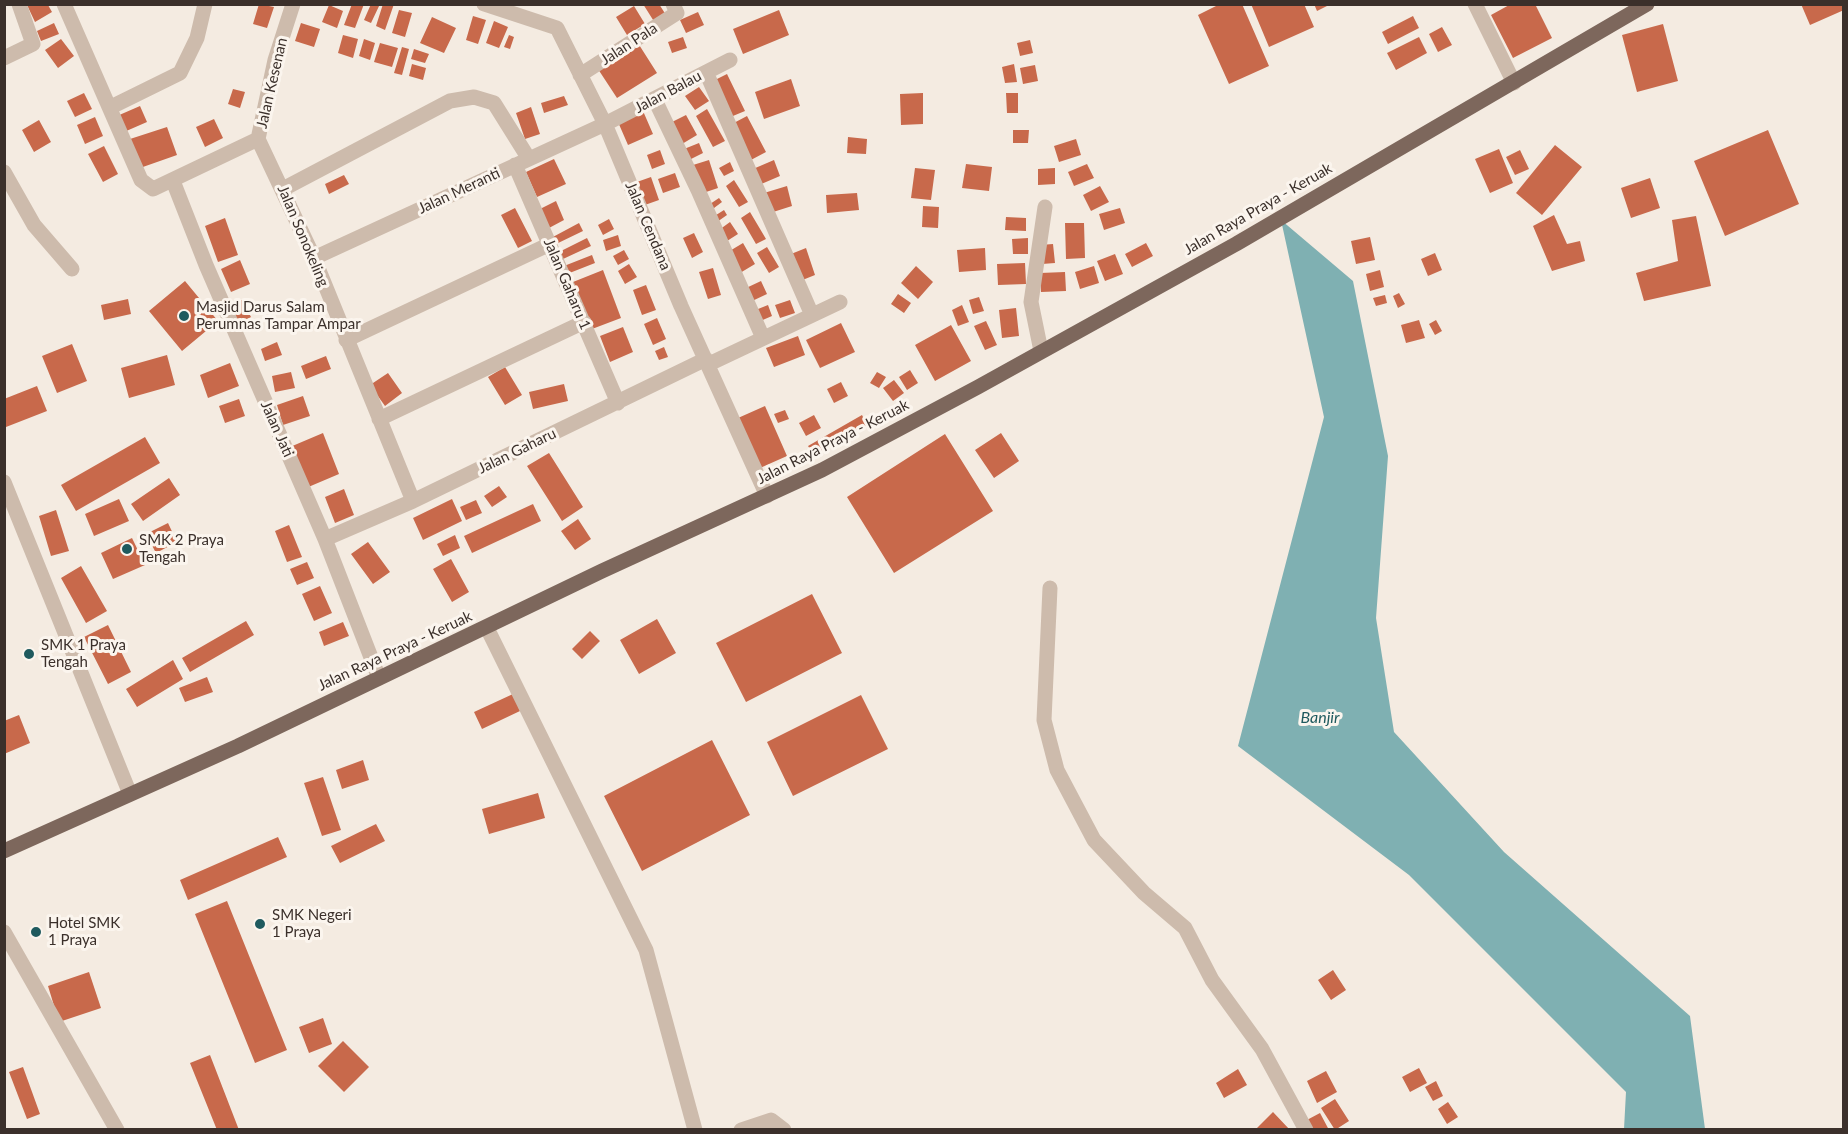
<!DOCTYPE html>
<html>
<head>
<meta charset="utf-8">
<style>
	body { margin:0 }
	#map { position:relative; width:1848px; height:1134px; overflow:hidden; background:#f4ebe1; font-family:Lato,sans-serif }
	canvas { display:block }
	.frame { position:absolute; inset:0; border:6px solid #3b302b; pointer-events:none }
</style>
</head>
<body>
<div id="map">
<canvas width="1848" height="1134"></canvas>
<div class="frame"></div>
</div>
<script>
const c = document.querySelector('canvas').getContext('2d');
c.lineJoin = 'round';
function paint(path, color) {
  c.fillStyle = color;
  c.fill(path, 'evenodd');
}
function strokePath(path, color, width, dash) {
  c.strokeStyle = color;
  c.lineWidth = width;
  c.lineCap = dash ? 'butt' : 'round';
  c.setLineDash(dash || []);
  c.stroke(path);
}
function label(font, color, halo, rows, align = 'center') {
  c.font = font + ' Lato,sans-serif';
  c.lineWidth = 6;
  c.setLineDash([]);
  c.textBaseline = 'middle';
  c.strokeStyle = halo;
  c.fillStyle = color;
  for (const [text, x, y, turn = 0] of rows) {
    c.save();
    c.translate(x, y);
    c.rotate((+turn || 0) * Math.PI / 180);
    c.textAlign = isNaN(turn) ? turn : align;
    if (halo) c.strokeText(text, 0, 0);
    c.fillText(text, 0, 0);
    c.restore();
  }
}
paint(new Path2D(`
	M1281,220L1353,281L1388,456L1376,618L1394,732L1504,852L1690,1016L1705,1129H1624L1626,1092L1409,875L1238,746L1324,417Z`), '#7fb0b2');
paint(new Path2D(`
	M259,4L274,7L267,28L253,24Z
	M352,4H364L355,28L344,25Z
	M371,4H380L371,23L364,20Z
	M383,4H394L385,30L376,26Z
	M643,4H659L666,15L655,23Z
	M1220,4H1242L1269,66L1229,84L1198,15Z
	M1251,4H1304L1314,27L1269,47Z
	M1314,4H1331L1317,11Z
	M1511,4H1535L1552,38L1513,58L1491,15Z
	M1801,4H1842L1844,10L1810,25Z
	M27,5H48L52,12L35,22Z
	M329,5L343,11L337,28L322,22Z
	M634,6L645,24L627,35L616,17Z
	M399,10L412,13L405,37L392,33Z
	M779,10L789,35L743,54L733,29Z
	M698,12L704,25L686,33L680,20Z
	M473,16L486,20L478,44L466,40Z
	M1413,16L1419,28L1388,44L1382,32Z
	M432,17L456,28L444,53L420,43Z
	M494,21L508,27L499,48L486,43Z
	M54,23L59,34L41,41L37,31Z
	M301,23L320,29L314,47L295,41Z
	M1663,24L1678,81L1637,92L1622,35Z
	M1442,27L1452,45L1438,52L1429,34Z
	M343,35L358,39L353,58L338,53Z
	M509,35L514,37L510,49L504,47Z
	M683,37L687,48L672,53L668,42Z
	M1419,37L1427,53L1396,70L1387,53Z
	M61,39L74,56L58,68L45,50Z
	M364,39L375,43L370,60L359,56Z
	M636,40L657,73L617,98L596,66Z
	M1030,40L1033,53L1020,56L1017,43Z
	M380,43L398,48L392,67L374,62Z
	M402,47L409,49L402,75L394,73Z
	M414,49L429,54L425,63L411,59Z
	M412,64L426,68L423,80L409,76Z
	M1014,64L1017,82L1005,83L1002,67Z
	M1035,65L1038,81L1023,84L1020,68Z
	M727,74L745,111L728,118L711,82Z
	M791,79L800,106L764,119L755,92Z
	M699,87L709,101L695,110L685,96Z
	M233,89L245,92L240,108L228,104Z
	M84,93L92,109L75,117L67,101Z
	M923,93V124L901,125L900,94Z
	M1006,93H1018V113H1007Z
	M564,96L568,105L544,113L541,103Z
	M140,106L147,122L124,132L117,116Z
	M531,107L540,134L525,139L516,113Z
	M707,109L725,141L713,147L696,116Z
	M643,111L653,134L628,145L618,122Z
	M686,115L697,135L682,144L670,123Z
	M747,116L766,152L749,161L730,125Z
	M95,117L103,136L85,144L77,125Z
	M214,119L223,138L205,147L196,127Z
	M39,120L51,142L34,152L22,130Z
	M167,127L177,155L140,168L130,139Z
	M1013,130H1029L1028,143H1013Z
	M1768,130L1799,204L1725,236L1694,161Z
	M848,137L867,139L866,154L847,153Z
	M1076,139L1081,155L1059,162L1054,146Z
	M699,143L703,153L689,160L684,149Z
	M1555,145L1582,167L1542,215L1516,193Z
	M104,146L118,174L103,182L88,154Z
	M1499,149L1513,183L1490,193L1475,159Z
	M660,150L665,164L652,169L647,155Z
	M1520,150L1529,169L1515,175L1506,157Z
	M554,159L566,184L537,197L526,172Z
	M709,160L718,188L703,193L693,165Z
	M774,160L780,176L759,185L753,169Z
	M730,162L734,171L724,176L719,168Z
	M966,164L992,167L989,191L962,188Z
	M1087,164L1094,178L1074,186L1068,172Z
	M915,168L935,170L931,200L911,198Z
	M1055,168V184L1038,185V169Z
	M675,173L680,187L663,193L658,179Z
	M344,175L349,184L329,194L325,184Z
	M651,177L659,200L642,206L634,183Z
	M1650,178L1660,208L1631,218L1621,188Z
	M734,180L748,202L739,207L726,186Z
	M787,186L792,206L770,213L764,193Z
	M1100,186L1109,202L1091,211L1083,195Z
	M857,193L859,210L827,213L826,195Z
	M719,198L722,202L710,211L707,206Z
	M556,201L564,220L549,228L540,209Z
	M923,206L939,207L938,228L922,227Z
	M515,208L532,241L518,248L501,215Z
	M1120,208L1125,223L1104,230L1099,214Z
	M724,210L727,215L717,222L713,217Z
	M750,212L766,239L756,244L741,218Z
	M1554,215L1567,244L1580,241L1585,261L1552,271L1533,226Z
	M1696,216L1711,286L1644,301L1636,273L1678,261L1672,220Z
	M1006,217L1026,218V231L1005,230Z
	M225,218L238,255L218,262L205,226Z
	M609,219L614,229L603,235L598,225Z
	M730,222L738,234L727,241L719,230Z
	M579,223L583,231L554,245L551,238Z
	M1065,223H1084L1085,258L1066,259Z
	M694,233L703,252L692,258L683,238Z
	M618,235L621,246L606,251L603,240Z
	M1370,237L1375,260L1356,264L1351,241Z
	M587,238L591,246L563,259L559,252Z
	M1028,238V254H1013L1012,239Z
	M743,243L755,264L740,273L728,252Z
	M1146,243L1153,256L1132,267L1125,254Z
	M1053,244L1055,263L1042,264L1040,245Z
	M767,247L779,267L769,273L757,253Z
	M806,248L815,275L800,281L791,254Z
	M985,248L986,270L959,272L957,250Z
	M624,250L629,259L618,265L613,256Z
	M1435,253L1442,270L1428,276L1421,259Z
	M1115,254L1123,274L1105,281L1097,261Z
	M592,255L595,263L567,274L564,266Z
	M240,260L250,284L231,292L221,269Z
	M1025,263L1026,284L998,285L997,264Z
	M629,264L637,277L625,284L618,271Z
	M916,266L933,282L918,299L901,283Z
	M1094,266L1099,283L1080,289L1075,272Z
	M713,268L721,295L708,299L699,272Z
	M603,270L621,318L592,329L573,282Z
	M1380,270L1384,287L1370,291L1366,274Z
	M1065,272L1066,291L1041,292L1040,273Z
	M185,281L218,321L182,351L149,311Z
	M761,281L767,294L750,302L744,289Z
	M646,285L656,310L642,315L633,290Z
	M1399,293L1405,304L1398,308L1393,296Z
	M898,294L911,303L904,313L891,304Z
	M1385,295L1387,303L1376,306L1373,298Z
	M979,297L984,311L973,314L969,300Z
	M128,299L131,314L104,320L101,305Z
	M242,300L251,317L236,325L227,308Z
	M790,300L795,313L780,318L775,305Z
	M768,305L772,316L758,322L753,311Z
	M962,305L969,322L958,326L952,310Z
	M1016,308L1019,336L1002,338L999,310Z
	M657,318L666,339L653,345L644,324Z
	M1419,320L1425,338L1406,343L1401,325Z
	M1436,320L1442,331L1435,335L1429,324Z
	M986,321L997,345L985,350L974,326Z
	M841,323L855,352L820,368L806,340Z
	M951,325L971,361L935,381L915,345Z
	M623,327L633,352L610,362L600,336Z
	M798,336L805,355L774,367L766,348Z
	M277,342L282,355L265,361L261,349Z
	M72,344L87,381L57,393L42,356Z
	M664,347L668,357L659,360L655,351Z
	M167,355L175,385L129,398L121,368Z
	M326,356L331,369L306,379L301,366Z
	M230,363L239,386L208,398L200,375Z
	M505,367L522,395L505,405L488,377Z
	M910,370L918,383L907,390L899,377Z
	M291,372L295,388L275,392L272,376Z
	M877,372L886,377L879,388L870,383Z
	M388,373L402,393L385,406L370,385Z
	M894,380L904,393L893,401L883,388Z
	M841,382L848,396L834,403L827,389Z
	M564,384L568,401L533,409L529,392Z
	M37,386L47,411L6,427L4,399Z
	M303,396L310,416L283,425L277,405Z
	M239,399L245,416L225,423L219,406Z
	M765,406L787,456L760,468L738,418Z
	M785,410L789,419L778,423L774,414Z
	M814,415L821,428L806,436L799,423Z
	M862,415L867,425L814,455L808,446Z
	M323,433L339,474L306,488L290,447Z
	M1001,433L1019,461L994,478L975,450Z
	M945,434L993,511L894,573L847,497Z
	M145,437L160,463L76,511L61,485Z
	M549,453L583,507L562,521L527,466Z
	M169,478L180,495L143,521L131,504Z
	M499,486L507,497L492,507L484,496Z
	M344,489L354,515L335,523L325,497Z
	M119,499L129,521L94,536L85,514Z
	M452,499L462,521L423,540L413,518Z
	M476,500L482,513L466,520L460,507Z
	M533,504L541,521L472,553L464,536Z
	M56,510L69,551L51,556L39,516Z
	M578,519L591,539L575,550L561,531Z
	M168,523L177,542L156,553L146,534Z
	M289,525L302,557L287,562L275,531Z
	M455,535L460,548L443,556L437,544Z
	M132,538L145,565L113,579L101,553Z
	M368,542L390,572L373,584L351,554Z
	M451,559L469,592L452,602L433,569Z
	M307,562L314,578L297,585L290,569Z
	M81,566L107,611L86,623L61,578Z
	M320,586L332,613L314,621L302,594Z
	M812,594L842,653L746,702L716,643Z
	M657,619L676,653L639,674L620,640Z
	M246,621L254,635L190,672L182,658Z
	M343,622L349,636L324,646L319,632Z
	M108,625L131,672L108,684L84,637Z
	M590,631L600,641L582,659L572,649Z
	M173,660L183,679L137,707L126,689Z
	M207,677L213,692L185,702L179,688Z
	M513,694L520,711L482,729L474,712Z
	M861,695L888,749L793,796L767,742Z
	M19,715L30,743L4,754V721Z
	M712,740L750,815L642,871L604,796Z
	M363,760L369,780L342,789L336,770Z
	M323,777L341,830L322,836L304,783Z
	M538,793L545,818L489,834L482,809Z
	M376,824L385,841L340,863L331,846Z
	M278,837L287,857L188,900L180,880Z
	M227,901L287,1050L255,1063L195,914Z
	M1333,970L1346,990L1331,1000L1318,980Z
	M89,972L101,1008L59,1022L48,986Z
	M323,1018L332,1044L309,1053L299,1027Z
	M343,1041L369,1067L344,1092L318,1066Z
	M210,1055L239,1130H217L190,1063Z
	M23,1067L40,1114L27,1119L9,1072Z
	M1419,1068L1427,1083L1410,1092L1402,1077Z
	M1238,1069L1247,1085L1224,1098L1216,1083Z
	M1326,1071L1337,1092L1317,1103L1307,1081Z
	M1436,1081L1443,1096L1433,1101L1425,1087Z
	M1335,1099L1349,1121L1335,1130L1321,1108Z
	M1448,1102L1458,1117L1447,1124L1438,1109Z
	M1273,1112L1290,1130H1255Z
	M1320,1113L1329,1130H1309L1305,1121Z`), '#c8694b');
strokePath(new Path2D(`
	M64,4L141,180L153,189L258,139L275,60L293,4
	M484,4L557,28L605,124L681,306L767,496
	M1475,4L1514,83
	M4,58L33,44L19,4
	M706,72L812,315
	M580,75L677,13L673,4
	M655,100L698,190L763,338
	M111,107L180,73L197,38L205,4
	M258,139L314,258L413,501
	M515,165L618,403
	M4,172L34,225L72,269
	M173,181L206,265L325,539L379,678
	M283,189L450,101L474,97L494,103L529,159
	M314,258L605,124L730,60
	M346,340L550,244
	M1041,351L1031,302L1045,207
	M709,364L840,302
	M379,419L584,322
	M4,482L130,794
	M325,539L413,501L706,359
	M1050,588L1044,720L1057,770L1094,840L1144,893L1185,928L1212,980L1262,1049L1306,1130
	M487,628L646,950L695,1130
	M4,932L117,1130
	M741,1130L771,1120L784,1130`), '#cdbbac', 15);
strokePath(new Path2D(`
	M4,851L238,746L602,571L822,470L978,387L1236,244L1647,4`), '#7d675c', 15);
for (const [x, y, r, color] of [
	[184,316,6,"#1f5a5e"],
	[127,549,6,"#1f5a5e"],
	[29,654,6,"#1f5a5e"],
	[260,924,6,"#1f5a5e"],
	[36,932,6,"#1f5a5e"]
]) {
  const dot = new Path2D();
  dot.arc(x, y, r, 0, 2 * Math.PI);
  c.fillStyle = color;
  c.fill(dot);
  strokePath(dot, '#fbf5ee', 2);
}
label('15px', '#3b302b', '#fbf5ee', [
	["Jalan Pala",629,44,-33],
	["Jalan Kesenan",272,83,-77],
	["Jalan Balau",668,92,-28],
	["Jalan Meranti",459,191,-25],
	["Jalan Raya Praya - Keruak",1258,209,-30],
	["Jalan Cendana",648,226,67],
	["Jalan Sonokeling",303,236,67],
	["Jalan Gaharu 1",567,284,67],
	["Jalan Jati",277,429,66],
	["Jalan Raya Praya - Keruak",833,442,-27],
	["Jalan Gaharu",517,451,-26],
	["Jalan Raya Praya - Keruak",395,651,-25]
]);
label('15px', '#3b302b', '#fbf5ee', [
	["Masjid Darus Salam",196,307],
	["Perumnas Tampar Ampar",196,324],
	["SMK 2 Praya",139,540],
	["Tengah",139,557],
	["SMK 1 Praya",41,645],
	["Tengah",41,662],
	["SMK Negeri",272,915],
	["1 Praya",272,932],
	["Hotel SMK",48,923],
	["1 Praya",48,940]
], 'left');
label('italic 16px', '#1f5a5e', '#fbf5ee', [
	["Banjir",1320,718]
]);
</script>
</body>
</html>
